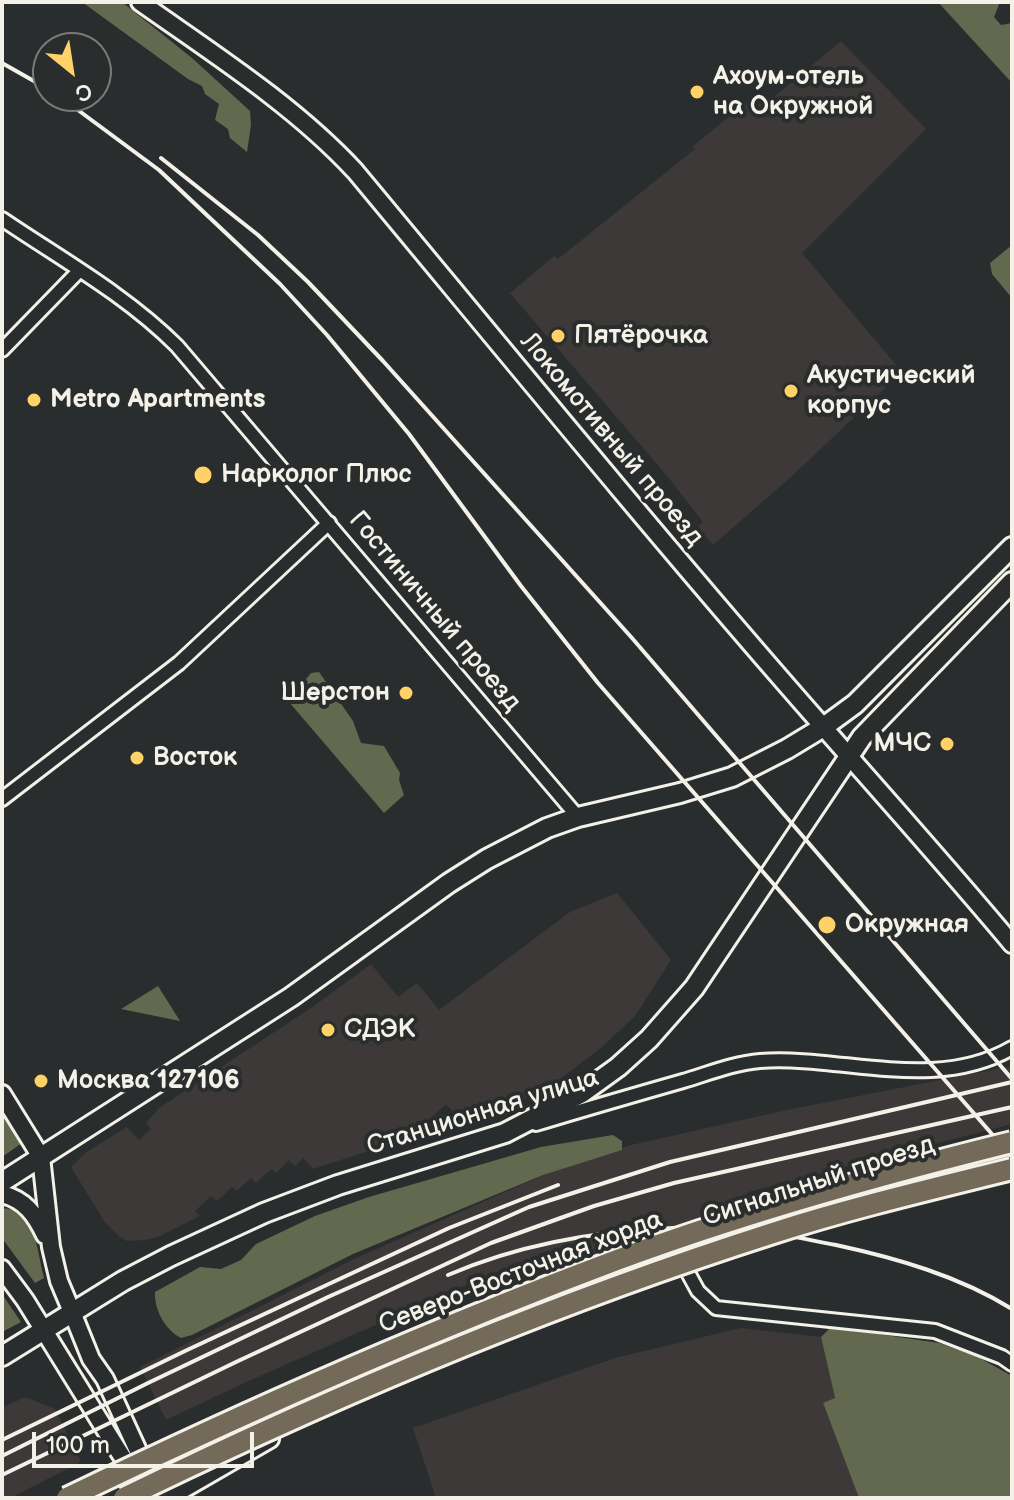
<!DOCTYPE html>
<html>
<head>
<meta charset="utf-8">
<style>
	body { margin:0 }
	#map { position:relative; width:1014px; height:1500px; overflow:hidden; background:#2a2d2e; font-family:"Balsamiq Sans",sans-serif }
	canvas { display:block }
	.frame { position:absolute; inset:0; border:4px solid #f4f1e8; pointer-events:none }
	.north { position:absolute; left:32px; top:32px; width:80px; height:80px; box-sizing:border-box; background:#2a2d2e; border:2px solid #7b7b78; border-radius:50%; rotate:150deg; font-size:22px; font-weight:700; line-height:32px; text-align:center; color:#f4f1e8 }
	.north::after { content:''; display:block; margin:auto; width:28px; height:36px; background:#ffd166; clip-path:polygon(50% 0,100% 100%,50% 72%,0 100%) }
	.scale { position:absolute; left:32px; top:1432px; width:222px; height:36px; box-sizing:border-box; border:4px solid #f4f1e8; border-top:0; padding-left:10px; font-size:24px; line-height:28px; white-space:nowrap; color:#f4f1e8; -webkit-text-stroke:6px #2a2d2e; paint-order:stroke }
</style>
</head>
<body>
<div id="map">
<canvas width="1014" height="1500"></canvas>
<div class="frame"></div>
<div class="north">С</div>
<div class="scale">100 m</div>
</div>
<script>
const c = document.querySelector('canvas').getContext('2d');
c.lineJoin = 'round';
function paint(path, color) {
  c.fillStyle = color;
  c.fill(path, 'evenodd');
}
function strokePath(path, color, width, dash) {
  c.strokeStyle = color;
  c.lineWidth = width;
  c.lineCap = dash ? 'butt' : 'round';
  c.setLineDash(dash || []);
  c.stroke(path);
}
function label(font, color, halo, rows, align = 'center') {
  c.font = font + ' "Balsamiq Sans",sans-serif';
  c.lineWidth = 8;
  c.setLineDash([]);
  c.textBaseline = 'middle';
  c.strokeStyle = halo;
  c.fillStyle = color;
  for (const [text, x, y, turn = 0] of rows) {
    c.save();
    c.translate(x, y);
    c.rotate((+turn || 0) * Math.PI / 180);
    c.textAlign = isNaN(turn) ? turn : align;
    if (halo) c.strokeText(text, 0, 0);
    c.fillText(text, 0, 0);
    c.restore();
  }
}
paint(new Path2D(`
	M841,41L926,129L802,253L902,372L791,477L713,545L697,527L703,522L668,477L510,293L554,256L558,259L695,149L693,146L761,91L770,100Z
	M617,893L671,960L635,1016L602,1047L555,1083L511,1106L505,1100L459,1119L446,1104L423,1125L424,1133L313,1169L303,1158L295,1166L289,1160L276,1173L271,1169L256,1183L251,1178L237,1191L232,1187L217,1201L211,1196L195,1211L200,1216L158,1237L145,1240L127,1241L119,1236L104,1221L71,1167L85,1153L127,1127L139,1140L151,1129L146,1123L159,1108L314,1006L371,964L398,997L417,983L439,1010L570,912Z
	M1012,1066V1124L748,1192L735,1213L602,1258L539,1264L493,1273L242,1384L166,1420L140,1367L354,1259L546,1174L631,1145L787,1110Z
	M741,1328L821,1337L835,1399L823,1404L859,1498H436L413,1428L615,1358Z
	M25,1397L55,1409L81,1462L10,1498H2V1408Z`), '#3d3939');
paint(new Path2D(`
	M82,2H122L192,58L250,111L251,125L247,152L230,138L228,129L215,120L219,104L205,94L202,86L188,79Z
	M938,2H1000L994,17L1001,25L1012,23V83Z
	M1012,245V298L992,274L990,263Z
	M319,672L353,721L361,743L384,746L400,773L399,780L404,795L384,813L289,702L308,686L306,679L311,673Z
	M158,986L180,1021L121,1009Z
	M2,1113L22,1143L2,1157Z
	M613,1135L622,1141V1150L543,1175L353,1254L192,1335L181,1338C165,1330 154,1309 155,1292L200,1267L221,1269L241,1260L256,1244L315,1216L369,1197L541,1147Z
	M2,1208C36,1210 37,1251 44,1278L35,1283L2,1238Z
	M2,1294L21,1322L2,1332Z
	M831,1327L939,1343L976,1356L1012,1376V1498H859L823,1403L835,1398L821,1337Z`), '#63694f');
const minor = new Path2D(`
	M2,219C61,259 126,295 177,346L578,817
	M2,350L79,271
	M2,799L179,663L329,523
	M536,1124C585,1109 634,1095 683,1081C707,1074 734,1063 760,1061C842,1055 934,1093 1012,1048
	M681,1260L698,1291L716,1308L935,1331L1002,1357L1012,1364`);
const tertiary = new Path2D(`
	M140,2C212,53 294,105 355,171C499,344 642,519 790,689C864,774 940,858 1012,944
	M2,1094L41,1157L51,1247L59,1281L72,1312L91,1359L105,1379L139,1453L161,1493
	M2,1194C25,1200 35,1214 45,1235
	M2,1269L25,1300L116,1447L125,1461L140,1471
	M636,1270L678,1253L883,1186
	M168,1498L270,1439`);
const secondary = new Path2D(`
	M2,1182L291,997L449,883L487,859L547,828L578,817L680,793L732,777L787,749L825,726L855,704L1012,547
	M2,1356L123,1281L171,1256L264,1213L338,1185L505,1133L582,1093L618,1067L649,1039L694,988L862,737L1012,582`);
strokePath(minor, '#f4f1e8', 18);
strokePath(tertiary, '#f4f1e8', 22);
strokePath(secondary, '#f4f1e8', 24);
strokePath(minor, '#2a2d2e', 12);
strokePath(tertiary, '#2a2d2e', 16);
strokePath(secondary, '#2a2d2e', 18);
strokePath(new Path2D(`
	M2,63L48,89
	M59,96L159,170L280,284L327,335L409,434L521,586L598,683L1012,1157
	M161,158L258,235L308,282L383,361L632,638L1012,1079
	M448,1275C520,1244 595,1231 673,1228C699,1227 726,1226 752,1229C780,1233 808,1240 836,1245C896,1258 959,1276 1012,1309
	M2,1440L185,1351L449,1228L558,1185
	M2,1456L148,1383L328,1297L529,1207L670,1162L1012,1082
	M2,1475L236,1362L491,1243L594,1206L674,1183L1012,1107`), '#f4f1e8', 4);
const primaryBridge = new Path2D(`
	M67,1498C247,1411 430,1330 617,1260C746,1212 879,1175 1012,1142
	M124,1498C333,1396 551,1304 773,1233C851,1208 932,1189 1012,1169`);
strokePath(primaryBridge, '#f4f1e8', 26, []);
strokePath(primaryBridge, '#746a5a', 20);
for (const [x, y, r, color] of [
	[697,92,8,"#ffd166"],
	[558,336,8,"#ffd166"],
	[791,391,8,"#ffd166"],
	[34,400,8,"#ffd166"],
	[203,475,10,"#ffd166"],
	[406,693,8,"#ffd166"],
	[947,744,8,"#ffd166"],
	[137,758,8,"#ffd166"],
	[827,925,10,"#ffd166"],
	[328,1030,8,"#ffd166"],
	[41,1081,8,"#ffd166"]
]) {
  const dot = new Path2D();
  dot.arc(x, y, r, 0, 2 * Math.PI);
  c.fillStyle = color;
  c.fill(dot);
  strokePath(dot, '#2a2d2e', 3);
}
label('bold 26px', '#f4f1e8', '#2a2d2e', [
	["Ахоум-отель",713,77],
	["на Окружной",713,107],
	["Пятёрочка",574,336],
	["Акустический",807,376],
	["корпус",807,406],
	["Metro Apartments",50,400],
	["Нарколог Плюс",221,475],
	["Шерстон",390,693,"right"],
	["МЧС",931,744,"right"],
	["Восток",153,758],
	["Окружная",845,925],
	["СДЭК",344,1030],
	["Москва 127106",57,1081]
], 'left');
label('26px', '#f4f1e8', '#2a2d2e', [
	["Локомотивный проезд",611,440,50],
	["Гостиничный проезд",434,612,50],
	["Станционная улица",483,1113,-17],
	["Сигнальный проезд",819,1182,-18],
	["Северо-Восточная хорда",521,1273,-21]
]);
</script>
</body>
</html>
